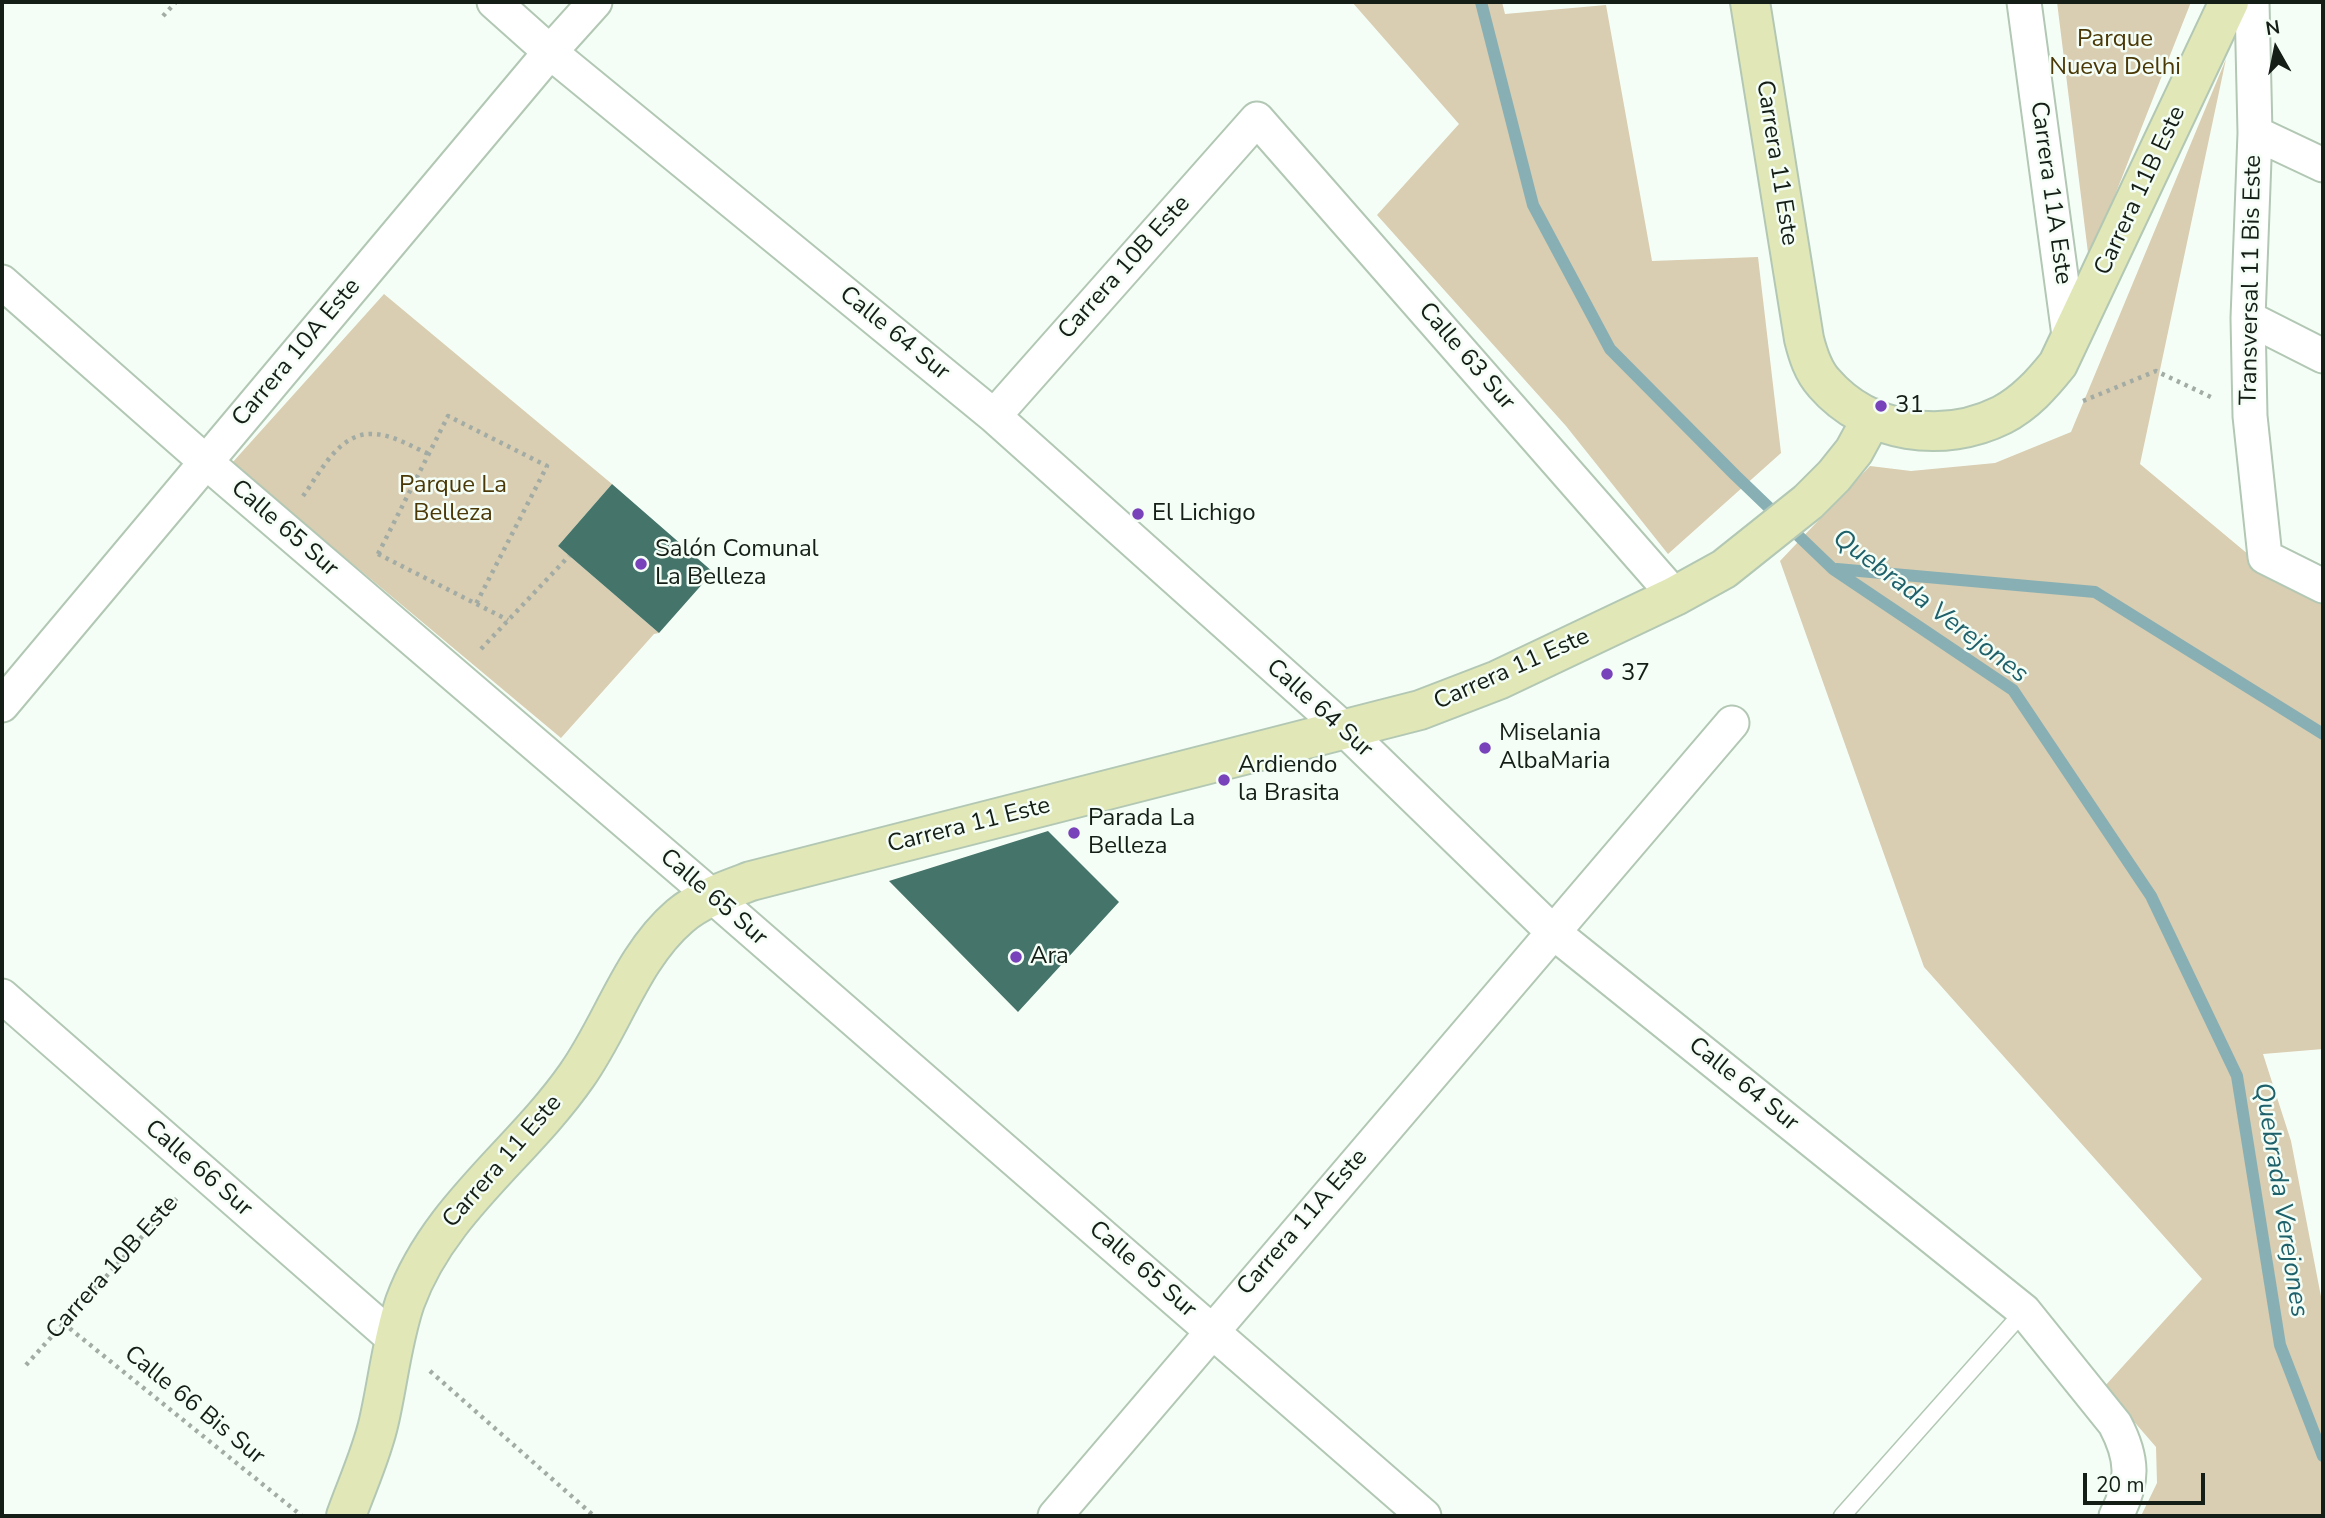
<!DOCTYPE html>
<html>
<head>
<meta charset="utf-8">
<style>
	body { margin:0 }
	#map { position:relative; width:2325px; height:1518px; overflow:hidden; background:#f5fef6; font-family:"Nunito Sans",sans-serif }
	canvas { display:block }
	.frame { position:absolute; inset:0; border:4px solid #151e16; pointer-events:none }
	.north { position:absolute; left:2241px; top:14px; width:70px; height:70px; -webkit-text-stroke:5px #f5fef6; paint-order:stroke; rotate:351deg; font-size:19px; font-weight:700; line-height:28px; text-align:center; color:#151e16 }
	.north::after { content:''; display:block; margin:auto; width:24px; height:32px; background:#151e16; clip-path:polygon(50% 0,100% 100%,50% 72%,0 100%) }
	.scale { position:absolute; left:2083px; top:1473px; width:122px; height:32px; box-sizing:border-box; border:4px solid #151e16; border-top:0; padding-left:9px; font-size:21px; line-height:24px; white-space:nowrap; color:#151e16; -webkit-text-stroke:5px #f5fef6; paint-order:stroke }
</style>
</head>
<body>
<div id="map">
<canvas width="2325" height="1518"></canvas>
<div class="frame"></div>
<div class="north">N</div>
<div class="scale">20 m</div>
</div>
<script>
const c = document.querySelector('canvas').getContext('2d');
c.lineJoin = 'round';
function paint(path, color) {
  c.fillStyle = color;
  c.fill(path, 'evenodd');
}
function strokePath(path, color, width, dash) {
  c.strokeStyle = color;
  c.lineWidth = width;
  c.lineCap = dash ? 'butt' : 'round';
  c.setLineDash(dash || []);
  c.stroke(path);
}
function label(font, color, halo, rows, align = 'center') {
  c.font = font + ' "Nunito Sans",sans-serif';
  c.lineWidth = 5;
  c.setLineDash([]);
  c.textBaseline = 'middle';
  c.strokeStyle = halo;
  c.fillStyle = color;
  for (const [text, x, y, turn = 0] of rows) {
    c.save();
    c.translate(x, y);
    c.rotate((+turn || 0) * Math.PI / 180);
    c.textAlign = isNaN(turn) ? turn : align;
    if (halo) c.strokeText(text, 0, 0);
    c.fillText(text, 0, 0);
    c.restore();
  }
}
paint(new Path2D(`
	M1352,2H1502L1505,14L1606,5L1652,261L1758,257L1781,453L1668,554L1566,426L1377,215L1459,124Z
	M2057,2H2191L2089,261Z
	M2226,59L2140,464L2279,580L2323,601V1049L2263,1054L2291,1141L2323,1307V1516H2141L2157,1483L2156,1447L2104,1387L2202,1279L1924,967L1780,561L1870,466L1911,471L1995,463L2071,432Z
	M384,294L612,484L558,546L659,633L654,634L561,738L232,463Z`), '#d9cdb2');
strokePath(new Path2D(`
	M1481,2L1533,205L1610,349L1735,475L1833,569L2013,690L2151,896L2237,1076L2280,1345L2323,1456
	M1837,569L2095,592L2323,734`), '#88b0b4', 12);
paint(new Path2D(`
	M612,484L713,572L659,633L558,546Z
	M1048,831L1119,902L1018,1012L889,881Z`), '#45746a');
const lane = new Path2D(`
	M1842,1516L2024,1311`);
const street = new Path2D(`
	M494,2L550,52L994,416L1345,730L1553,932L2024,1311L2115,1424C2133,1458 2134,1482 2116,1516
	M2024,2L2070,343
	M2252,2L2255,133L2248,318L2250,416L2265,557L2323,586
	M2255,133L2323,165
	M2,282L206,462L712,896L1424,1516
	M2248,318L2323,356
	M994,416L1257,119L1675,596
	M2,705L550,52L595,2
	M2,996L395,1340
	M1055,1516L1732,723`);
const secondary = new Path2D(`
	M1750,2L1804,339C1808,355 1813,371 1824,383C1868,434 1944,444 2002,415C2025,403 2042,384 2058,364L2229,2
	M346,1516C357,1485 372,1453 379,1421C388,1382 392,1340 405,1302C439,1209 522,1154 577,1075C613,1024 632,957 680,916C700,899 727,890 751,881L1420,710L1498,680L1675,596L1724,569L1808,502L1834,476L1854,451L1872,418`);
strokePath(lane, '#b2c8b4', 19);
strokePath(street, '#b2c8b4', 37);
strokePath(secondary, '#b2c8b4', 42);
strokePath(new Path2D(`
	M163,16L176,2
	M2083,401L2156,371L2213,398
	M303,496C320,473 339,432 373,434C392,434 412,447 429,454
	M378,554L448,416L547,466L476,604
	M378,554L508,620
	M481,649L569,556
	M63,1323L302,1516
	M26,1365L178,1197
	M430,1371L594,1516`), '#a3aca4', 4.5, [3.5, 5]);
strokePath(lane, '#fff', 16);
strokePath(street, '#fff', 33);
strokePath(secondary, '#e1e7b6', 38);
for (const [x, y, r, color] of [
	[1881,406,7,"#7843ba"],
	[1138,514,7,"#7843ba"],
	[641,564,7,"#7843ba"],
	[1607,674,7,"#7843ba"],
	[1485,748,7,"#7843ba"],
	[1224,780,7,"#7843ba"],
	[1074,833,7,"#7843ba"],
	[1016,957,7,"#7843ba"]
]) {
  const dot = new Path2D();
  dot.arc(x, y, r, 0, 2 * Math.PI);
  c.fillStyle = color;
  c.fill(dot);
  strokePath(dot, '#f5fef6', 2.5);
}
label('24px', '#4a3807', '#f5fef6', [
	["Parque",2115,40],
	["Nueva Delhi",2115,68],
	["Parque La",453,486],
	["Belleza",453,514]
]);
label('24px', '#151e16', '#f5fef6', [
	["Carrera 11 Este",1776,163,81],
	["Carrera 11B Este",2141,191,-65],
	["Carrera 11A Este",2050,193,82],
	["Carrera 10B Este",1125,268,-48],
	["Transversal 11 Bis Este",2252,280,-89],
	["Calle 64 Sur",894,334,39],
	["Carrera 10A Este",297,353,-50],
	["Calle 63 Sur",1466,357,49],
	["Calle 65 Sur",284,529,41],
	["Carrera 11 Este",1512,670,-24],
	["Calle 64 Sur",1319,709,42],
	["Carrera 11 Este",969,826,-14],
	["Calle 65 Sur",713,898,41],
	["Calle 64 Sur",1743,1085,39],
	["Carrera 11 Este",503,1162,-49],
	["Calle 66 Sur",198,1169,41],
	["Carrera 11A Este",1303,1223,-49],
	["Carrera 10B Este",113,1268,-48],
	["Calle 65 Sur",1142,1270,41],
	["Calle 66 Bis Sur",194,1406,39]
]);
label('24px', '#151e16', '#f5fef6', [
	["31",1895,406],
	["El Lichigo",1152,514],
	["Salón Comunal",655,550],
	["La Belleza",655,578],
	["37",1621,674],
	["Miselania",1499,734],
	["AlbaMaria",1499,762],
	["Ardiendo",1238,766],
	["la Brasita",1238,794],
	["Parada La",1088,819],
	["Belleza",1088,847],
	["Ara",1030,957]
], 'left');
label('italic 26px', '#1e616b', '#f5fef6', [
	["Quebrada Verejones",1930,607,37],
	["Quebrada Verejones",2280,1200,81]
]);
</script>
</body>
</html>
